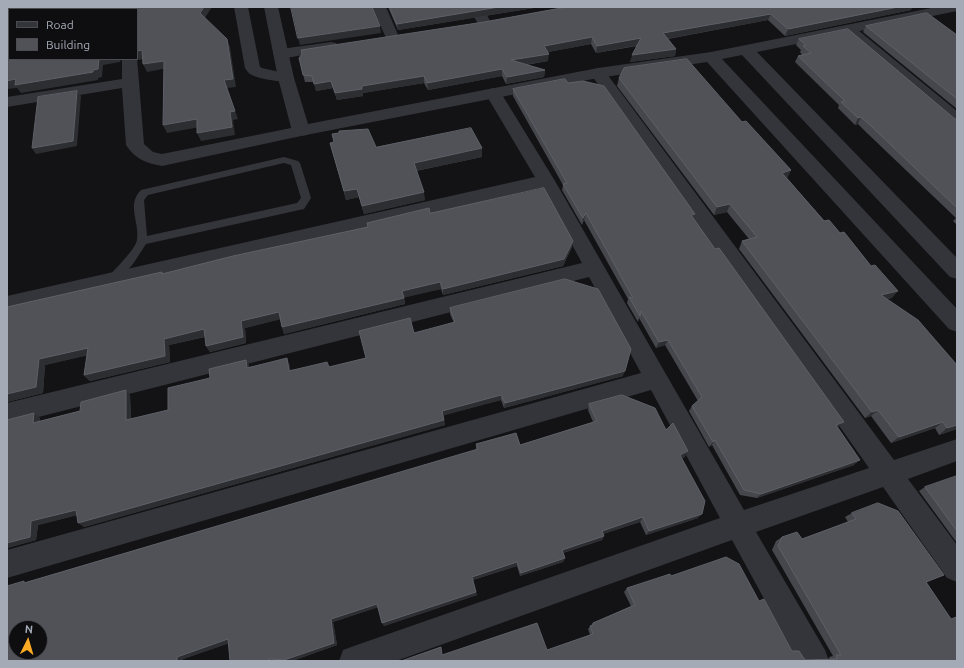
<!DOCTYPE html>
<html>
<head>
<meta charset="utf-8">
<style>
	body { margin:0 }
	#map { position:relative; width:964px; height:668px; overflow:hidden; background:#131315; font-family:Ubuntu,sans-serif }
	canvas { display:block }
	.frame { position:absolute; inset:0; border:8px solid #a4aab6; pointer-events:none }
	.legend { position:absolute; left:8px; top:8px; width:130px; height:52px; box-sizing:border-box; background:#0e0e10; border:1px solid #4a4c52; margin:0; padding:5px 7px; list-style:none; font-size:12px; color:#a4aab6 }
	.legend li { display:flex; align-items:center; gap:8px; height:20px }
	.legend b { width:20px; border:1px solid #4a4c52 }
	.north { position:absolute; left:8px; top:620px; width:40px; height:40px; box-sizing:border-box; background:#0e0e10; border:1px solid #4a4c52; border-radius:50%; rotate:5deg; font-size:11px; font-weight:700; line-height:16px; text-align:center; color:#a4aab6 }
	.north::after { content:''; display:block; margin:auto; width:14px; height:18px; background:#fcaa24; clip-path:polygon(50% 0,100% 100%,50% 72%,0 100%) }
</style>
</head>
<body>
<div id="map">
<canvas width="964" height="668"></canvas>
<div class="frame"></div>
<ul class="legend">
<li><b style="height:5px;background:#34353a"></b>Road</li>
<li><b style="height:11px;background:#505258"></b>Building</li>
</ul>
<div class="north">N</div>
</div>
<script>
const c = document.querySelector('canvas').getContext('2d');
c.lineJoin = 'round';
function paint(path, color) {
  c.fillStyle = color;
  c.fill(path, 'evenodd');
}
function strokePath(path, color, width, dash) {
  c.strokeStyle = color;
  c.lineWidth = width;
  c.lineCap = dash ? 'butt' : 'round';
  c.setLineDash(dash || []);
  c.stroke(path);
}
paint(new Path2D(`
	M284,157L298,161L300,163L311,198L304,209L146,244L133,264L116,283L112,284L108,283L106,280L108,277C115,269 135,250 137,240C140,222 126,205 141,190ZM284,163L291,165L301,198L297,203L147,236L144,200L148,195Z`), '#34353a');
paint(new Path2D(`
	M234,7H248L260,67L262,68L292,75L294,78L292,81C284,83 259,79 252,75C249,74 247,71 245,68Z
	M372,7H386L399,37L397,40L392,41L387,40Z
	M469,7H483L491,23L489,26L484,27L479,26Z
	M848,25L853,26L957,111V125L951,124L843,32L841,29L843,26Z
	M331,42L336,43L338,46L336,49L281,59L276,57L273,54L276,51L281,49Z
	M137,58L144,144L153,152L162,154L301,126L307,127L310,131L307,135L301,136L162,166C146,163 135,159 126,145L122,88L7,107V97L122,79V59Z
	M598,68L604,70L894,460L957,439V461L908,479L957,545V582L947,578L883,487L756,532L825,650L829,661H798L732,540L396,661H339L343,650L354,646L720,518L651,390L7,578V550L641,373L589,277L7,425V403L582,263L541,188L7,312V296L535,177L485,93L487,90L493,88L499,90L501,93L555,181L744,510L869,468L590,73L592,70Z`), '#34353a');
paint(new Path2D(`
	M264,7H278L294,78L308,124L598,68L711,52L936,7H957V11L757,52L957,258V279L950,277L742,55L722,59L957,309V332L949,329L707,62L598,78L301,136L295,135L292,131L278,78Z`), '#34353a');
paint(new Path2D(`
	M388,7H540L398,30Z
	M567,7L911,10L785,36L768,20L668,39L676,49L675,56L630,62L637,46L596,53L591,44L548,52V61L526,65L545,70L544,77L506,84L502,76L428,90L424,83L363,93V96L337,100L333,88L316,91L314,82H305L299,58L484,22Z
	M866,26L957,35V109L863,32Z
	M799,39L955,119H957V225L953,221L956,218L867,133L858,124L855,125L838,108L839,105L795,62L798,56L802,55L800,52L801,50L796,45Z
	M619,78L742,122L791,170L787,178L892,298L887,299L957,365V429L939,435L935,428L891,443L871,416L865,418L739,249L742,241L749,239L727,212L714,215L617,86Z
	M568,83L693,218L715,249L844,422L837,428L854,465L757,498L740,495L712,445L709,447L689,411L692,406L698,401L665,345L656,348L639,318L638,322L627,303L628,299L584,220L582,225L562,190L563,185L513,96V89Z
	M330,143L376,147L482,157L416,171L425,200L364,214L359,197L346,200Z
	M430,213L572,247L563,266L443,295L441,289L404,297L405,304L284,334L280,319L245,328L246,343L210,352L206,346L205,337L169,345L170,362L90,381L84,375L87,355L45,365L43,393L7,402V307L162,272L163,274Z
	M450,308L623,376L504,408L501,400L443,415L445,425L84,527L77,515L38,525L36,540L7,548V420L40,418V421L80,411L130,395L131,419L168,410L210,378L246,360L249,365V367L289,363L290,370L329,367L366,358L414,333L454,323L450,314Z
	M589,404L666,430L685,457L682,458L698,518L646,535L640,522L603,534L604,536L602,540L563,553L565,558L563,562L520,576L517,566L473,580L476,592L477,595L384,626L378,607L333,622L337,645L292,661H230L229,643L183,659L27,582L476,450V444L520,445L593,422L588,410Z
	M957,476V543L919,491L925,487Z
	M852,513L944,575L926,582L951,619L957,616V661H401L441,647L442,655L547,650L590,635L588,629L593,623L631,606L624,592L627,588L671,576L759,601L792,651L805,660H830L829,657L833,656L772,550L776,541L782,537L802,539L848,522L845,517Z`), '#46474d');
paint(new Path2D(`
	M204,7H212L203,21L200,13Z
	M499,7H540L398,30L397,24Z
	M898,7H913L911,10L785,36L788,29Z
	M771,14L768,20L661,40L663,33Z
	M380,26L381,33L300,45L298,38Z
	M592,37L591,44L543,53L544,46Z
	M641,38L639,45L596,53L597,46Z
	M227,39L230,47L236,87L227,88L238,119L233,120L235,135L201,141L197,133L224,80Z
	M676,49L675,56L630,62L632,55Z
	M142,50L146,58L139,60L137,56V51Z
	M549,54L548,61L510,67L511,60Z
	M99,59H121L120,62L103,65L102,77L98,78V80L21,93L17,88L7,89V81L93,70Z
	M164,61L168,68L147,72L143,64Z
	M502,69V76L428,90L427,83Z
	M545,70L544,77L506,84L507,77Z
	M424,76V83L363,93V96L337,100L335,93L362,86Z
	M331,81L333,88L316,91L314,84Z
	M77,91L81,96L77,146L36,154L32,148Z
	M861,117L858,124L855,125L858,118Z
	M197,119L200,127L167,133L163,125Z
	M482,148V157L415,171L414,163Z
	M791,170L787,178L778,181L782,173Z
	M357,189L359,197L346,200L344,191Z
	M424,192L425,200L364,214L362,206Z
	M730,204L727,212L714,215L717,207Z
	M586,213L584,220L582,225L583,218Z
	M573,241L572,247L563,266L443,295V289Z
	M440,282L441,289L403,298L402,291Z
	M898,291L892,298L875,303L881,295Z
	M404,298L405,304L284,334L282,327Z
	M279,312L282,319L245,328L246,343L210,352L206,346L241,321Z
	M204,329L208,336L169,345L170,362L90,381L84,375L164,339Z
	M668,340L665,345L656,348L659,342Z
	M88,348L94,354L45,365L43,393L7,402V394L39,359Z
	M287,358L289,363L292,376L289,371Z
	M246,360L249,365L250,373L247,368Z
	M625,371L623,376L504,408L505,403Z
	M126,390L130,395L131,425L126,420Z
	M501,395V400L442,416V411Z
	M878,410L871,416L865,418L872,412Z
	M34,413L40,418L39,427L33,423Z
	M444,420L445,425L84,527L78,523Z
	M844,422L838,427L830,430L836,425Z
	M943,422L935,428L891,443L899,437Z
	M957,425V429L939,435L947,428Z
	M715,440L712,445L709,447L713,442Z
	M688,451L685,457L677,460L680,455Z
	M860,460L854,465L757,498L761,494Z
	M76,510L82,514L38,525L36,540L7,548V543L31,521Z
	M702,514L698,518L646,535L649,531Z
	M643,517L640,522L600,535L602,531Z
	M604,536L602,540L560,554L562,550Z
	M565,558L563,562L520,576L521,573Z
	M517,562V566L472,580V577Z
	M476,592L477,595L384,626L382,623Z
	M377,604L379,607L333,622L337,645L292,661H285L284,660L331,619Z
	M228,639L233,642L183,659V661H177V657Z
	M271,659L274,661H265Z`), '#2d2e32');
const building = new Path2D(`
	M7,7H204L200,13L227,39L233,79L224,80L235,111L230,112L232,127L197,133V119L163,125L164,61L143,64L142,50L137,51V9H9V59H99L98,69L93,70V72L15,85L16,79L7,81Z
	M291,7H372L380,26L298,38Z
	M390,7H499L397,24Z
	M567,7H898L788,29L771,14L663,33L676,49L632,55L641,38L597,46L592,37L544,46L549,54L511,60L545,70L507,77L502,69L427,83L424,76L362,86V89L335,93L331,81L314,84L312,76L303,75L299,58L302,54L301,50L484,22Z
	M927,13L957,35V99L866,26Z
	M848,29L955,119H957V208L871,126L861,117L858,118L841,102L845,101L798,56L811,53L803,46L806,45L799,39Z
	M687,59L742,122L746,121L791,170L782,173L824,221L829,220L840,233L844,232L871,266L875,265L898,291L881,295L918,320L957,365V425L947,428L943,422L899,437L878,410L872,412L742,241L757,237L730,204L717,207L619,78L624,68Z
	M565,79L568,83L583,81L604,86L695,214L691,215L715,249L719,248L844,422L836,425L860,460L761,494L744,490L715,440L713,442L692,406L702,397L668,340L659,342L641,311L640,316L629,297L633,298L586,213L583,218L563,184L567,183L513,89Z
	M77,91L73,141L32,148L38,97Z
	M471,128L482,148L414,163L424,192L362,206L357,189L344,191L330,143L334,142L332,134L339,133V131L368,129L376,147Z
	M544,188L573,241L564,259L443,289L440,282L402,291L404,298L282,327L279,312L241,321L243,337L206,346L204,329L164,339L165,356L84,375L88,348L39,359L36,387L7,394V307L162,272V274L233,256L368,227L367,223L429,208L430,213Z
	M565,279L598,289L631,349L625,371L505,403L501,395L442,411L444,420L78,523L76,510L31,521L30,537L7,543V420L34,413L33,423L80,411L81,402L126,390V420L168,410V388L210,378L209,369L246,360L247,368L287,358L289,371L327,362L329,367L366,358L359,331L410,318L414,333L455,322L450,308Z
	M622,395L655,408L666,430L673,423L688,451L680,455L705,501L702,514L649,531L643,517L602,531L604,536L562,550L565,558L521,573L517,562L472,577L476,592L382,623L377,604L331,619L334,643L284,660L271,659L265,661H230L228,639L177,657V661H7V586L24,581V583L478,449L476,444L516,433L520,445L597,421L589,404ZM16,628H40V652H16Z
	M957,476V531L925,487Z
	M878,503L898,511L944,575L926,582L951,619L957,617V661H401L441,647L442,655L537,623L547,650L593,634L590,626L593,625V623L635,605L627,588L670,574L671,576L726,557L739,564L759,601L764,599L792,651H799L805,660L837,659L836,655H841L778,546L782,537L797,532L802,539L856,519L852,513Z`);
paint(building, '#505258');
strokePath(building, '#5d6067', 1);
</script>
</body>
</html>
